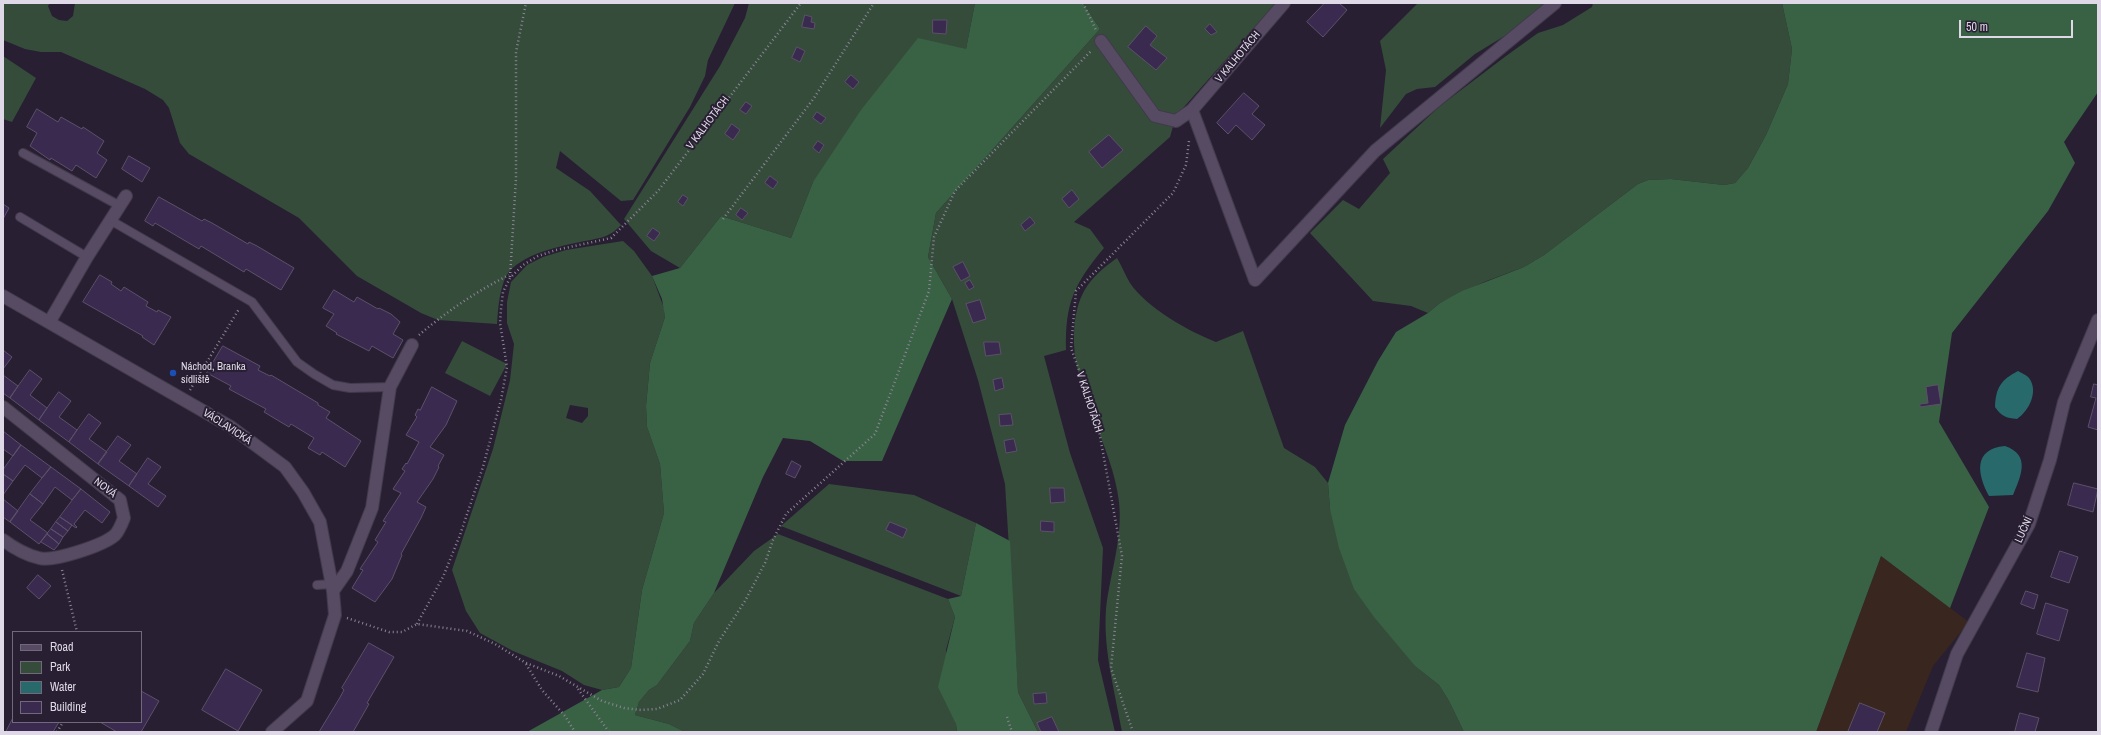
<!DOCTYPE html>
<html>
<head>
<meta charset="utf-8">
<style>
	body { margin:0 }
	#map { position:relative; width:2101px; height:735px; overflow:hidden; background:#281f33; font-family:"Archivo Narrow",sans-serif }
	canvas { display:block }
	.frame { position:absolute; inset:0; border:4px solid #dfd9e7; pointer-events:none }
	.legend { position:absolute; left:12px; top:631px; width:130px; height:92px; box-sizing:border-box; background:#281f33; border:1px solid #71697b; margin:0; padding:5px 7px; list-style:none; font-size:12px; color:#dfd9e7 }
	.legend li { display:flex; align-items:center; gap:8px; height:20px }
	.legend b { width:20px; border:1px solid #71697b }
	.scale { position:absolute; left:1959px; top:20px; width:114px; height:18px; box-sizing:border-box; border:2px solid #dfd9e7; border-top:0; padding-left:5px; font-size:12px; line-height:14px; white-space:nowrap; color:#dfd9e7; -webkit-text-stroke:3px #281f33; paint-order:stroke }
</style>
</head>
<body>
<div id="map">
<canvas width="2101" height="735"></canvas>
<div class="frame"></div>
<ul class="legend">
<li><b style="height:5px;background:#564b63"></b>Road</li>
<li><b style="height:11px;background:#354c3b"></b>Park</li>
<li><b style="height:11px;background:#28696c"></b>Water</li>
<li><b style="height:11px;background:#3b2a4f"></b>Building</li>
</ul>
<div class="scale">50 m</div>
</div>
<script>
const c = document.querySelector('canvas').getContext('2d');
c.lineJoin = 'round';
function paint(path, color) {
  c.fillStyle = color;
  c.fill(path, 'evenodd');
}
function strokePath(path, color, width, dash) {
  c.strokeStyle = color;
  c.lineWidth = width;
  c.lineCap = dash ? 'butt' : 'round';
  c.setLineDash(dash || []);
  c.stroke(path);
}
function label(font, color, halo, rows, align = 'center') {
  c.font = font + ' "Archivo Narrow",sans-serif';
  c.lineWidth = 4;
  c.setLineDash([]);
  c.textBaseline = 'middle';
  c.strokeStyle = halo;
  c.fillStyle = color;
  for (const [text, x, y, turn = 0] of rows) {
    c.save();
    c.translate(x, y);
    c.rotate((+turn || 0) * Math.PI / 180);
    c.textAlign = isNaN(turn) ? turn : align;
    if (halo) c.strokeText(text, 0, 0);
    c.fillText(text, 0, 0);
    c.restore();
  }
}
paint(new Path2D(`
	M1881,556L1969,622L1933,666L1906,732H1816Z`), '#38261f');
paint(new Path2D(`
	M3,3H50L48,6L52,16L59,20L67,21L73,16L75,3H735L708,60L705,76L690,107L633,200L621,201L560,151L556,168L590,191L621,225C608,239 598,238 580,242C556,247 513,256 504,281C499,295 498,310 497,324L438,320L421,313L357,276L299,218L189,154L180,143L169,108L163,100L145,89L61,52H41L25,49L3,40Z
	M749,3H975L966,49L813,182L791,238L721,216L680,268L651,251L624,219L720,66L745,18Z
	M1083,3H1276L1176,116L1170,137L1074,222L1090,229L1104,248C1074,284 1065,303 1066,350L1044,356L1070,453L1103,548L1098,660L1115,732H1038L1018,692L1005,484L978,380L952,299L928,257L936,213L1100,29Z
	M1418,3H1546L1529,21L1475,54L1435,87L1417,89L1406,94L1380,128L1386,70L1380,41Z
	M1593,3H1782L1792,49L1788,84L1766,135L1748,168L1735,183L1724,185L1671,179L1648,180L1638,184L1544,255L1524,267L1484,282L1440,303L1428,313L1411,306L1373,301L1310,233L1343,200L1359,209L1390,173L1383,159L1440,106L1506,56L1538,33L1563,25L1592,7Z
	M3,56L36,78L12,122L3,119Z
	M623,241L634,251L652,276L664,308L665,317L650,363L646,406L647,427L660,464L664,513L642,590L631,668L619,687L602,690L584,685L562,671L513,651L480,633L466,611L452,570L493,449L510,380L514,344L507,323V302L511,282L527,265L543,257L566,250ZM570,405L588,408V416L582,423L566,418Z
	M1117,258C1122,266 1125,275 1130,283C1147,308 1188,331 1216,342L1243,331L1284,448L1315,467L1328,483L1330,509L1416,667L1439,685L1449,701L1464,732H1122C1115,692 1103,650 1106,609C1110,573 1123,539 1119,502C1113,446 1071,388 1074,333C1076,296 1087,279 1117,258Z
	M462,341L507,364L490,396L445,373Z
	M829,484L914,495L976,523L961,596L781,526Z
	M778,534L948,599L955,617L946,650L957,732H685L669,724L635,715L639,702L649,690L657,685L690,641L694,623L714,593L754,551Z`), '#354c3b');
paint(new Path2D(`
	M975,3H1083L1100,29L936,213L928,257L952,299L882,461H843L810,441L783,438L763,477L714,593L694,623L690,641L657,685L649,690L639,702L635,715L669,724L685,732H527L602,690L619,687L631,668L642,590L664,513L660,464L647,427L646,406L650,363L665,317L662,299L652,276L680,268L721,216L791,238L813,182L861,110L918,38L966,49Z
	M1782,3H2098V92L2064,142L2075,163L2048,211L1952,333L1939,422L1989,507L1950,608L1881,556L1816,732H1464L1449,701L1439,685L1416,667L1374,617L1354,589L1339,548L1330,509L1328,483L1345,425L1378,361L1396,332L1428,313L1440,303L1462,291L1524,267L1544,255L1638,184L1648,180L1671,179L1724,185L1735,183L1748,168L1766,135L1788,84L1792,49Z
	M976,523L1010,541L1018,692L1038,732H957L956,724L938,687L955,617L948,599L961,596Z`), '#396245');
paint(new Path2D(`
	M2018,371C2021,373 2027,375 2029,378C2039,391 2029,411 2017,419C2006,418 2001,416 1995,407C1996,387 2001,380 2018,371Z
	M2005,446C2031,455 2021,476 2013,495L1989,496C1977,474 1973,449 2005,446Z`), '#28696c');
const building = new Path2D(`
	M1325,3H1339L1347,10L1323,37L1307,22Z
	M805,15L812,17L811,22L815,23L814,29L802,27Z
	M933,20H947L946,34L933,33Z
	M1210,24L1217,32L1211,35L1205,29Z
	M1146,26L1157,36L1150,45L1167,58L1156,70L1128,47Z
	M797,47L805,51L800,62L792,58Z
	M851,75L859,82L853,89L845,82Z
	M1244,93L1259,106L1252,114L1265,125L1252,140L1236,125L1228,134L1217,123Z
	M746,102L752,106L746,114L740,110Z
	M37,109L58,122L61,117L82,129L83,127L104,141L97,153L107,160L96,178L76,165L72,171L51,158L50,160L30,146L37,133L27,127Z
	M817,112L826,118L821,124L813,118Z
	M732,124L740,130L733,140L725,134Z
	M1109,135L1123,150L1102,168L1089,152Z
	M818,141L824,145L819,153L813,148Z
	M129,156L150,168L142,182L122,169Z
	M770,176L778,182L773,189L765,183Z
	M1072,190L1079,199L1069,208L1062,199Z
	M683,195L688,198L683,206L678,202Z
	M159,197L202,221L204,219L212,223L248,244L249,242L257,246L294,268L281,290L246,269L244,272L201,246L199,249L155,223L153,226L145,221Z
	M3,204L9,208L3,219Z
	M741,208L748,213L742,220L736,215Z
	M1030,217L1035,223L1025,231L1021,225Z
	M653,228L660,233L654,241L647,236Z
	M963,262L970,276L961,281L953,267Z
	M100,275L112,282L111,284L121,291L124,287L148,302L146,306L157,312L158,310L171,317L154,345L142,337L143,336L83,302Z
	M970,280L974,287L969,290L965,283Z
	M334,290L354,302L357,297L378,309L379,308L391,314L400,322L393,334L403,340L393,358L372,346L369,351L336,334L337,333L326,326L334,314L323,308Z
	M980,300L986,319L973,323L966,304Z
	M984,342H999L1001,354L986,356Z
	M223,346L260,366L258,370L270,376L271,375L318,403V405L330,412L326,418L361,441L345,467L322,452L320,455L308,448L314,438L291,424L289,427L264,412L266,409L229,389L231,386L207,373Z
	M3,350L12,357L3,369Z
	M30,370L42,379L30,395L47,408L39,420L10,398Z
	M3,375L18,386L10,398L3,393Z
	M1002,378L1004,388L995,391L993,380Z
	M2094,384L2098,385V430L2088,427L2096,398L2091,397Z
	M1938,385L1941,404L1920,407V404L1928,403L1926,387Z
	M432,387L457,401L446,425L430,447L444,455L438,466L439,467L433,479L417,502L426,507L421,518L401,554L402,555L392,579L375,602L352,588L363,570L360,569L378,542L375,540L386,522L383,521L401,493L393,489L405,471L402,469L406,463L407,464L419,442L406,435L417,417L415,415L418,409L420,410Z
	M59,392L71,401L59,417L77,430L69,442L39,420Z
	M89,414L101,423L89,439L107,452L98,464L69,442Z
	M1011,414L1013,425L1000,426L999,415Z
	M3,431L21,445L13,456L3,449Z
	M118,436L131,445L119,461L137,474L129,486L98,464Z
	M1014,439L1017,451L1006,453L1004,441Z
	M21,445L51,467L42,478L25,465L13,481L3,474V470Z
	M148,458L161,467L148,484L166,496L158,507L129,486Z
	M792,461L801,466L795,478L786,474Z
	M51,467L81,489L72,500L55,487L43,504L30,494Z
	M3,474L13,481L3,495Z
	M2074,483L2098,489L2093,512L2068,505Z
	M1050,488H1064L1065,502L1051,503Z
	M81,489L110,512L102,523L85,510L74,524L77,527L76,528L60,517Z
	M30,494L43,504L30,520L48,533L39,544L10,522Z
	M3,499L18,511L10,522L3,517Z
	M60,517L72,525L68,531L56,522Z
	M1041,521L1054,522V532L1041,531Z
	M56,522L68,531L63,537L51,529Z
	M890,522L907,529L903,538L886,530Z
	M51,529L63,537L59,544L47,534Z
	M47,534L59,544L54,550L41,542Z
	M2060,551L2078,557L2069,583L2051,577Z
	M38,575L51,586L39,599L27,588Z
	M2026,591L2038,595L2034,609L2021,604Z
	M2046,603L2068,610L2059,641L2037,634Z
	M369,643L394,657L367,703L369,704L353,732H319L339,699L344,690L342,688Z
	M2027,653L2045,658L2038,692L2017,687Z
	M226,669L262,690L238,731L202,710Z
	M141,691L159,701L141,732H117L100,722H141Z
	M1046,693L1047,703L1034,704L1033,694Z
	M1860,703L1885,713L1877,732H1848Z
	M2020,713L2039,718L2035,732H2015Z
	M1052,717L1059,732H1041L1037,723Z
	M13,718V722H59L53,732H6Z`);
paint(building, '#3b2a4f');
strokePath(building, '#5b5168', 1);
const lane = new Path2D(`
	M23,153L120,206
	M20,217L87,257
	M110,220L252,302L297,362L314,374L333,385L350,388L390,387
	M317,585L331,584`);
const street = new Path2D(`
	M1101,41L1155,116L1176,121L1192,110L1284,3
	M1192,110L1255,280L1375,151L1555,3
	M3,296L231,427L285,467L303,492L320,522L333,591L335,615L307,701L272,732
	M50,321L87,257L126,196
	M3,407L120,500L124,518C122,523 119,531 115,535C104,545 54,562 39,558C25,555 14,548 3,540
	M333,591L347,571L372,508L390,387L412,345
	M1931,732L1957,654L2029,524L2050,460L2064,402L2098,320`);
strokePath(lane, '#423a4b', 10);
strokePath(street, '#423a4b', 14);
strokePath(new Path2D(`
	M1083,3L1096,30
	M723,219L814,98L874,3
	M510,277L516,178V52L526,3
	M419,335C446,312 477,291 509,275
	M190,390L239,309
	M62,570L77,632
	M347,618L389,632H402L417,624L467,631L495,644L526,663L559,676L602,701L624,708L641,710L657,709L680,700L703,674L719,641L745,601L765,563L773,540L786,514L875,434L929,291L934,237L955,191L1092,50
	M417,624L443,577L460,535L483,467L501,400L507,367L500,323L501,309L503,292L510,278L523,265L538,256L556,250L611,238L658,191L801,3
	M526,664L542,690L565,716L575,732
	M578,689L609,732
	M1007,717L1012,732
	M57,732L63,722
	M1133,732L1111,668L1122,556L1097,420L1071,348L1076,291L1173,193L1186,165L1189,141`), '#8c8596', 2.5, [1, 3]);
strokePath(lane, '#564b63', 8);
strokePath(street, '#564b63', 12);
for (const [x, y, r, color] of [
	[173,373,4,"#1a4fb4"]
]) {
  const dot = new Path2D();
  dot.arc(x, y, r, 0, 2 * Math.PI);
  c.fillStyle = color;
  c.fill(dot);
  strokePath(dot, '#281f33', 1.5);
}
label('11px', '#dfd9e7', '#281f33', [
	["V KALHOTÁCH",1238,57,-50],
	["V KALHOTÁCH",708,123,-53],
	["V KALHOTÁCH",1089,402,72],
	["VÁCLAVICKÁ",227,427,33],
	["NOVÁ",105,488,38],
	["LUČNÍ",2024,530,-65]
]);
label('11px', '#dfd9e7', '#281f33', [
	["Náchod, Branka",181,367],
	["sídliště",181,380]
], 'left');
</script>
</body>
</html>
